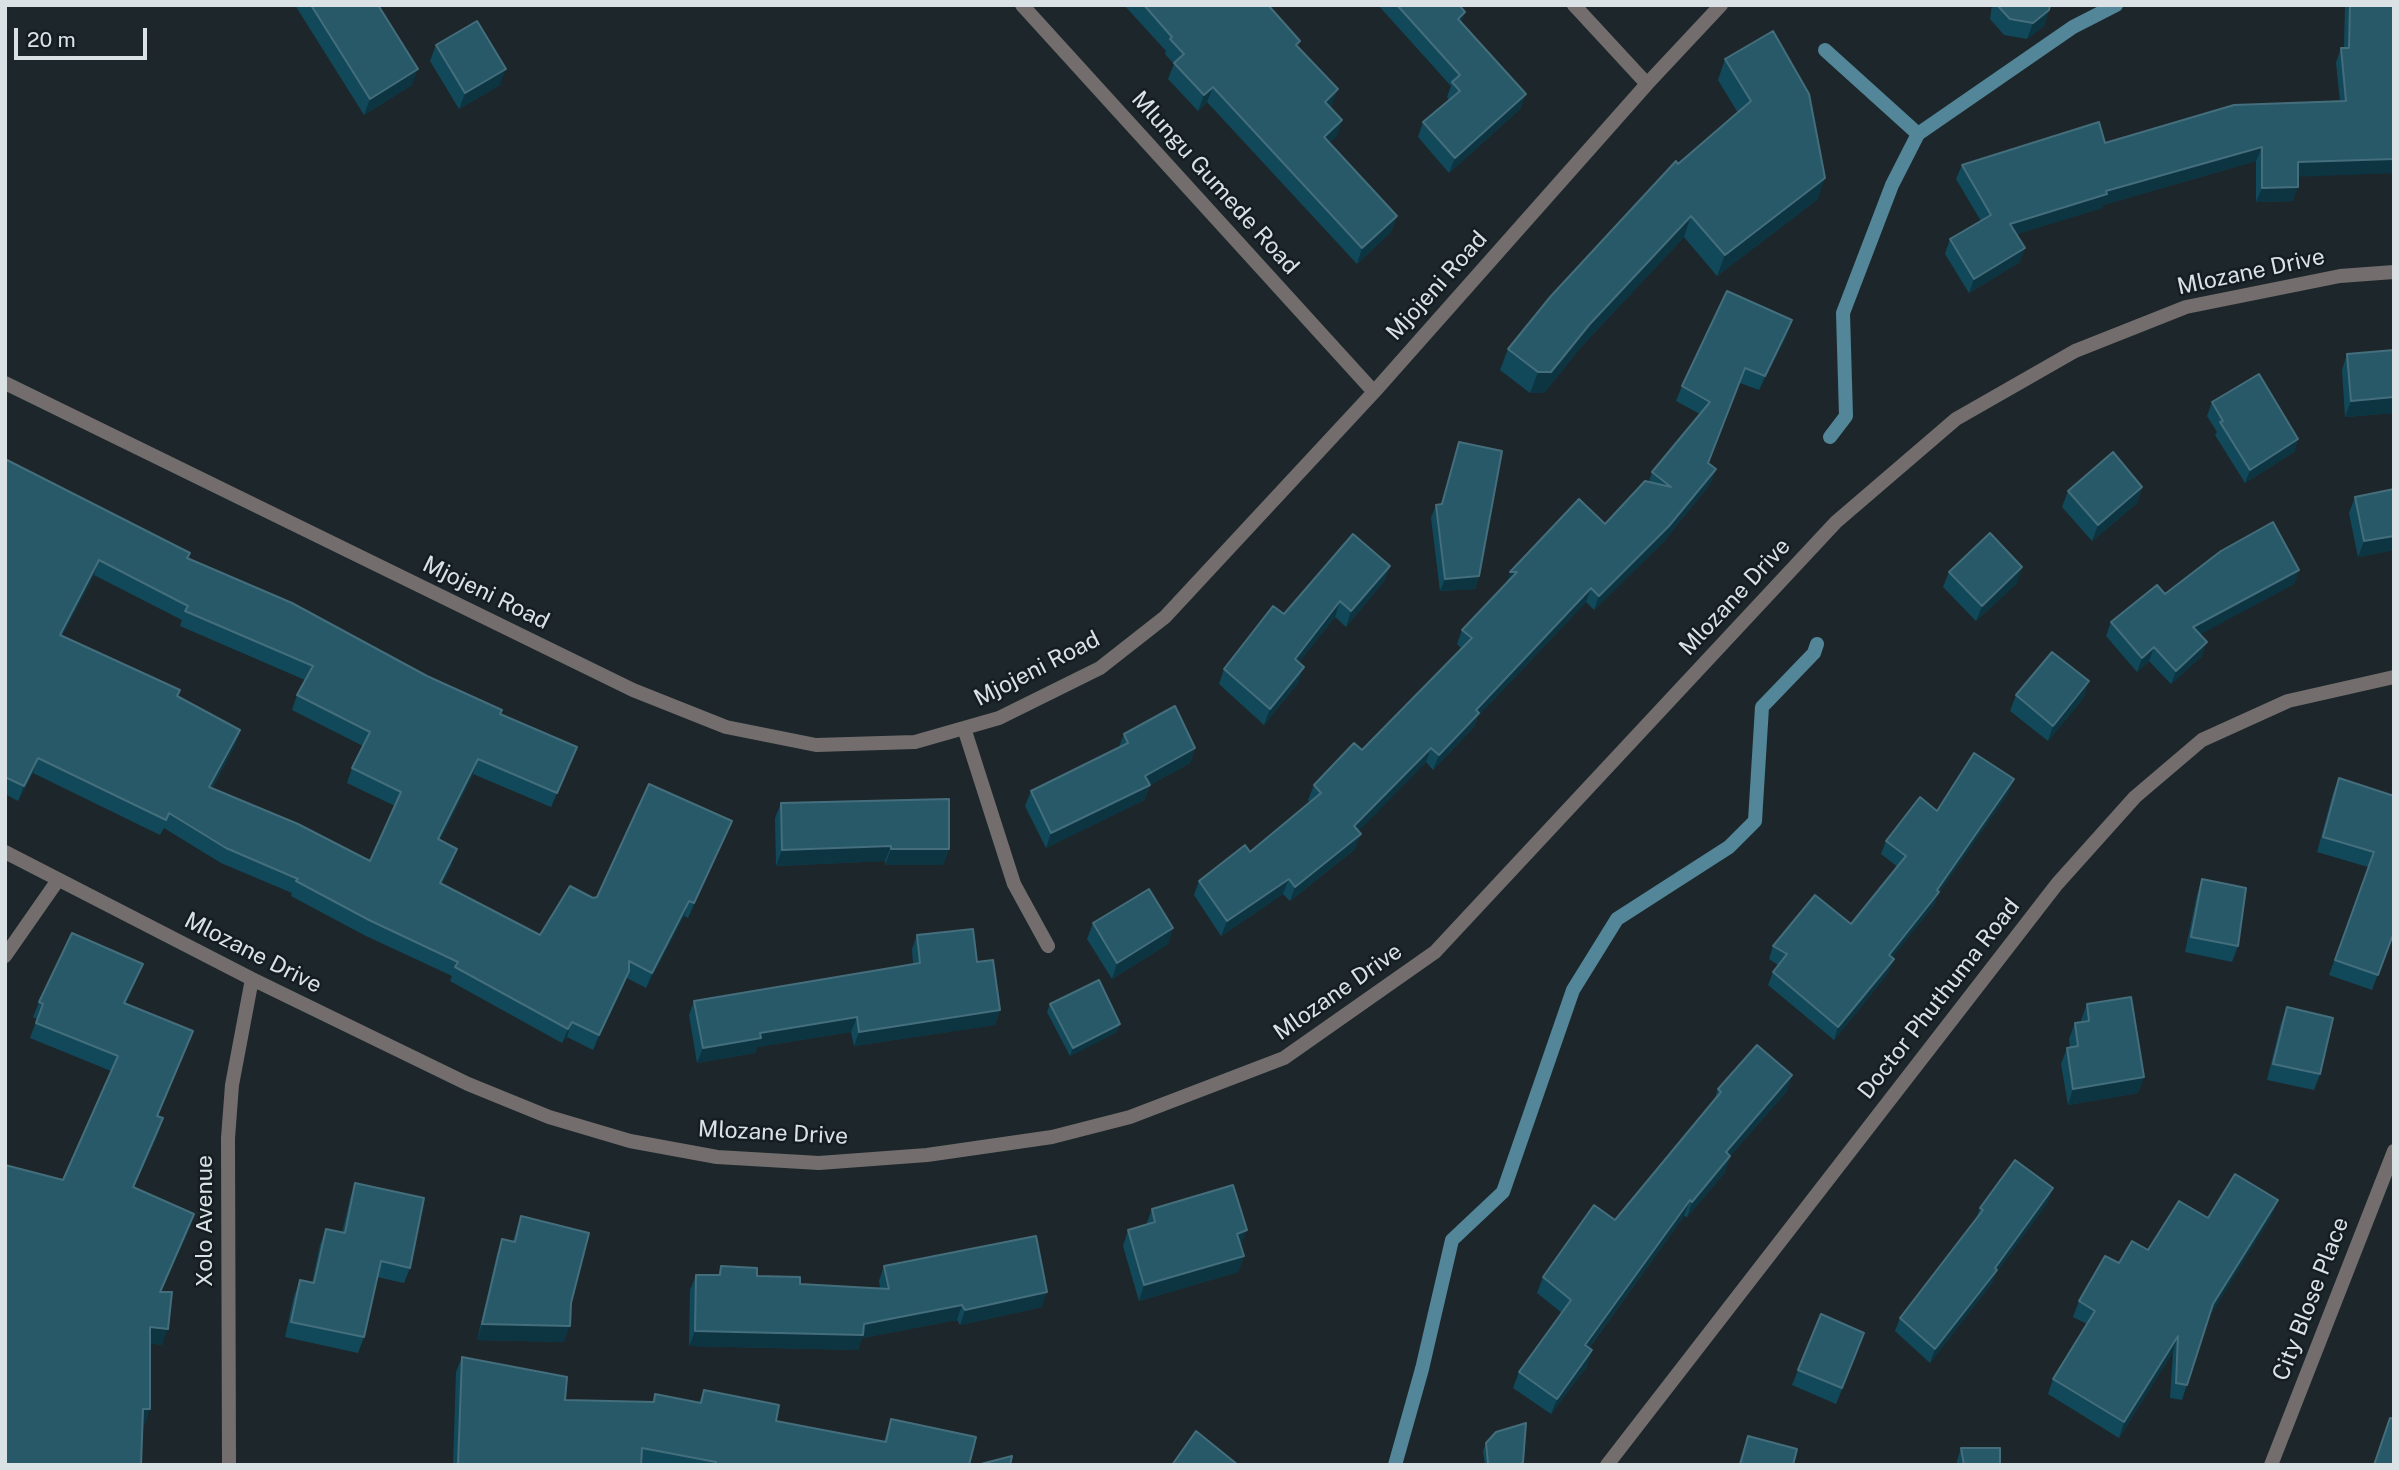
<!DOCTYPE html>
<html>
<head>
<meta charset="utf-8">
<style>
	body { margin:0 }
	#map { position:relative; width:2399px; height:1470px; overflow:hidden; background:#1d272b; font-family:"Public Sans",sans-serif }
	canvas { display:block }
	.frame { position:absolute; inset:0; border:7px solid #dbe2e5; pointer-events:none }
	.scale { position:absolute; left:14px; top:28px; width:133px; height:32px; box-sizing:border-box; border:4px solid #dbe2e5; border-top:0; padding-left:9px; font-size:21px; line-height:24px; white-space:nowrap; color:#dbe2e5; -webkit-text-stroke:5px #141e22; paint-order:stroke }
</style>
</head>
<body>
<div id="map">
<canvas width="2399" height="1470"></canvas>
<div class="frame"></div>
<div class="scale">20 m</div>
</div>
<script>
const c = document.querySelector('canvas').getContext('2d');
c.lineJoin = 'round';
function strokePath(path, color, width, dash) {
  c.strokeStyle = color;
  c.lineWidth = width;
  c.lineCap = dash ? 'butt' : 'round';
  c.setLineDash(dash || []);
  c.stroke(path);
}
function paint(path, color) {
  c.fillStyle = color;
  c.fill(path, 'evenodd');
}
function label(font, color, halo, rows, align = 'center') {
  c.font = font + ' "Public Sans",sans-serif';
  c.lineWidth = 5;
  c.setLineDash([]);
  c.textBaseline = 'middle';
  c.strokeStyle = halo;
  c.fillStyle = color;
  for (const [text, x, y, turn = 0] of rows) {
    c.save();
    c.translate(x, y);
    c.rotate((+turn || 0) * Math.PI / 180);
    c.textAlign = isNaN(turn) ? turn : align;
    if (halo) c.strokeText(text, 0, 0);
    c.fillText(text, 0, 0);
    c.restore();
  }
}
strokePath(new Path2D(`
	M1825,50L1918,134L1892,185L1843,313L1846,416L1830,437
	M1918,134L2073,27L2116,5
	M1395,1465L1422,1369L1452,1240L1503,1192L1573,990L1617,919L1729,847L1755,821L1762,707L1814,653L1817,644`), '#528698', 14);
strokePath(new Path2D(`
	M1022,5L1374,392
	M1574,5L1647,84
	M5,383L633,690L726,727L816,745L915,742L999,718L1100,668L1165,617L1374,392L1647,84L1721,5
	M964,728L1014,884L1048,946
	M5,852L252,979L468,1084L549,1117L630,1141L717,1157L819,1163L927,1155L1052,1137L1130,1117L1284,1058L1435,952L1836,522L1956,419L2075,351L2186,307L2340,276L2394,272
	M5,956L58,880
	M229,1465L228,1138L232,1085L252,979
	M1607,1465L2057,884L2135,797L2202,740L2288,701L2394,677
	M2271,1465L2394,1151`), '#736e6d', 14);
paint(new Path2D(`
	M295,5H378L412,85L364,115Z
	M1124,5H1206L1298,47L1332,105L1330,107L1337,136L1329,142L1397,216L1391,232L1357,264L1207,102L1198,111L1168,79L1174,64L1165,54L1166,51Z
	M1378,5H1459L1465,12L1461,23L1526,94L1520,109L1449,173L1418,137L1423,122L1449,100L1447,97L1451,86Z
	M1992,5H2050L2044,26L2027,39L2004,35L1990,19Z
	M2345,5H2394V173L2298,176L2293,201L2256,202V161L2103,205L2102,208L2016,234L2020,262L1969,293L1945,254L1950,239L1981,221L1956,179L1962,165L2105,143L2340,101L2336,63L2341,48H2344Z
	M436,45L500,85L459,109L430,61Z
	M1725,59L1818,199L1717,276L1684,237L1581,347L1544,393H1530L1500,370L1508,349L1678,164L1738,113L1718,80Z
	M1792,320L1787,335L1759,390L1740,383L1708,463L1716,469L1710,484L1664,541L1594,610L1586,602L1478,716L1474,727L1433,770L1426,762L1358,831L1355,849L1290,901L1283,894L1221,936L1194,895L1199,881L1250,852L1310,802L1308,800L1314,785L1362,750L1461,648L1457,644L1462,630L1605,524L1649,482L1652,472L1700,414L1676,401L1682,386Z
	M2394,350V413L2345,417L2342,370L2347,354Z
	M2212,402L2298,439L2294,452L2245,483L2215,435L2217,432L2207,416Z
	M1459,442L1479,576L1475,589L1440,591L1431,518L1436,505L1441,504Z
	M5,459L188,559L427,676L501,714L571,761L551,807L473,774L440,840L452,864L442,884L540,935L593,898L726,836L688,918L684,916L646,988L627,978L593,1050L567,1037L562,1043L450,981L452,976L364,935L291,896L292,893L221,863L164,828L160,835L33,773L18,801L5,794ZM94,575L182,620L180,626L305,680L297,695L292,710L363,746L352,768L347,783L395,806L370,861L212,788L235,745L240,730L62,636Z
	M2142,487L2137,503L2092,541L2062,507L2068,491Z
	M2394,489V550L2358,557L2349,513L2355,497Z
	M1390,566L1384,581L1346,627L1335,617L1299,662L1298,683L1264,725L1219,684L1224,669L1284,614Z
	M2299,570L2294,584L2200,634L2202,656L2171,684L2149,661L2137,672L2106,636L2111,622L2165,594Z
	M1949,572L2017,583L1976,621L1943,587Z
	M2016,695L2084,697L2048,741L2010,711Z
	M1124,734L1195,748L1190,763L1150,785L1144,800L1046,848L1025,806L1031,791L1119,747Z
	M2339,778L2394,796V932L2372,990L2329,975L2368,867L2317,852L2333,793Z
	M2009,792L1938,894L1934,905L1892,957L1889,972L1834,1040L1768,985L1773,972L1778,965L1769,959L1773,946L1851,924L1898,867L1881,854L1886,841L1937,811Z
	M781,803L949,849L943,865H885V861L776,866L775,818Z
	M2202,879L2238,946L2232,962L2185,952L2197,895Z
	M1093,923L1173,928L1168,944L1112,979L1087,939Z
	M917,935L977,962L1000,1010L995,1025L854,1046L851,1032L757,1047L755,1053L697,1063L689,1015L694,1001L913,964L912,949Z
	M143,964L126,1004L193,1031L158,1116L163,1118L158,1134L134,1187L189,1229L161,1292L162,1345L150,1343L145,1425L63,1180L111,1071L30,1038L37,1019L33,1017L39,1002Z
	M1050,1004L1117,1032L1070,1056L1047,1012Z
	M2087,1004L2144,1077L2138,1093L2068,1105L2061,1064L2067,1048H2070L2069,1039L2075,1023L2082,1022L2081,1020Z
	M2287,1007L2320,1074L2314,1090L2267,1080L2281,1023Z
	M1718,1089L1787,1091L1730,1156L1725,1172L1687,1217L1684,1216L1589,1348L1587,1366L1551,1414L1513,1388L1519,1372L1562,1313L1537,1293L1543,1277L1615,1220L1714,1101Z
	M355,1183L410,1268L404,1283L377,1277L364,1337L358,1353L285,1337L294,1296L300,1280L312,1283L320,1245L326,1229L342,1233L350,1199Z
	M2048,1202L1996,1273L1992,1283L1930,1363L1895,1331L1900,1318L1976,1219L1980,1208Z
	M1152,1209L1241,1246L1244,1256L1238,1272L1139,1301L1123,1246L1128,1230L1146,1225Z
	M2272,1215L2209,1317L2182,1400L2170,1398L2173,1352L2119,1438L2048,1394L2053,1379L2087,1324L2073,1317L2079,1301L2119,1263L2148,1250L2208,1218Z
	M521,1216L571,1303L564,1342L477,1340L497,1254L502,1239L513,1241Z
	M721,1266L757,1276L800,1284L880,1288L879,1281L884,1266L1042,1307L960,1325L957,1320L862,1338L858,1350L689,1346L690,1290L696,1275H718Z
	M1859,1348L1836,1404L1792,1385L1798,1370Z
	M462,1357L565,1400L652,1402L655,1394L699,1403L704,1390L776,1421L884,1441L891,1419L969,1465H453L456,1372Z
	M1748,1436L1793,1465H1738Z
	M1486,1443L1523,1462L1522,1465H1485L1483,1451Z
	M1961,1448L2000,1465H1957V1461Z`), '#12495a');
paint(new Path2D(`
	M2049,10L2044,26L2027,39L2033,23Z
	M1465,12L1460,27L1458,19Z
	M418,69L412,85L364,115L370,99Z
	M506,69L500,85L459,109L465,93Z
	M1213,87L1207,102L1198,111L1204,95Z
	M1338,89L1332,105L1319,117L1325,102Z
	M1526,94L1520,109L1449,173L1455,158Z
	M1342,120L1337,136L1318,152L1324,137Z
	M2262,147L2256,161L2103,205L2102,208L2005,238L2010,224L2106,191Z
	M2394,159V173L2293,177L2298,162Z
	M1825,178L1818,199L1717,276L1725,255Z
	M2298,187L2293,201L2256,202L2262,188Z
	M1397,216L1391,232L1357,264L1362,248Z
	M1691,216L1684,237L1581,347L1544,393H1530L1538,372L1589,325Z
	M2025,248L2020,262L1969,293L1974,279Z
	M1792,320L1787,335L1759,390L1765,376Z
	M2394,397V413L2345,417L2351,401Z
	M2298,439L2294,452L2245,483L2250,470Z
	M1716,469L1710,484L1664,541L1594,610L1599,596Z
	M2142,487L2137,503L2092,541L2098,525Z
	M2394,536V550L2358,557L2364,541Z
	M99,560L94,575L55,649L60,635Z
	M1390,566L1384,581L1346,627L1351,611Z
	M2022,567L2017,583L1976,621L1982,606Z
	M2299,570L2294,584L2188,641L2193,627Z
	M1510,572H1517L1505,587Z
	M1479,576L1475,589L1440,591L1445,579Z
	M1591,588L1586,602L1478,716L1474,727L1433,770L1439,755L1476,710Z
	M1340,601L1335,617L1289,675L1295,659Z
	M2207,642L2202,656L2171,684L2176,671Z
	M2154,647L2149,661L2137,672L2142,658Z
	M1304,667L1298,683L1264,725L1270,709Z
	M2089,681L2084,697L2048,741L2053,726Z
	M240,730L235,745L204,801L209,787Z
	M1195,748L1190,763L1150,785L1144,800L1046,848L1051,833L1145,776Z
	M1431,748L1426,762L1349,841L1354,826Z
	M38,758L33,773L18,801L24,786Z
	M478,759L473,774L433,854L438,839Z
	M2014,779L2009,792L1938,894L1934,905L1884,968L1889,955L1937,890Z
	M732,821L726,836L688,918L694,903Z
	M1361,834L1355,849L1290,901L1295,887Z
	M891,846L885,861L776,866L782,850Z
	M457,849L452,864L435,898L440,883Z
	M891,849H949L943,865H885Z
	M1289,879L1283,894L1221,936L1227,921Z
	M689,901L684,916L646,988L652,973Z
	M1173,928L1168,944L1112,979L1117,963Z
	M1894,959L1889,972L1834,1040L1838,1027Z
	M143,964L137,979L119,1019L124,1003Z
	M629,971L624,986L593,1050L599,1035Z
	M1000,1010L995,1025L854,1046L859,1032Z
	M857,1017L851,1032L757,1047L755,1053L697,1063L703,1048L760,1033Z
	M572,1022L567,1037L562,1043L568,1029Z
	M1120,1024L1117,1032L1070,1056L1073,1048Z
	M193,1031L187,1046L152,1131L157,1116Z
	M1792,1075L1787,1091L1720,1167L1726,1152Z
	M2144,1077L2138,1093L2068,1105L2073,1089Z
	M163,1118L158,1134L127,1202L133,1187Z
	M1730,1156L1725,1172L1687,1217L1692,1202Z
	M2053,1188L2048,1202L1996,1273L1992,1283L1930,1363L1935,1349Z
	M1690,1200L1684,1216L1579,1361L1585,1345Z
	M2278,1200L2272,1215L2208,1319L2213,1304Z
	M194,1214L189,1229L154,1307L160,1292Z
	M1247,1230L1241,1246L1231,1250L1237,1234Z
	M1244,1256L1238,1272L1139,1301L1144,1285Z
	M1047,1292L1042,1307L960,1325L965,1310Z
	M962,1305L957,1320L862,1338L858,1350L689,1346L695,1331L864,1324Z
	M482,1324L570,1326L564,1342L477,1340Z
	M150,1327L168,1329L162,1345L145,1343Z
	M2178,1336L2173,1352L2119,1438L2124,1422Z
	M1592,1350L1587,1366L1551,1414L1557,1399Z
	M143,1409H150L145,1425H137Z`), '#0d3441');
const building = new Path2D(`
	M311,5H378L418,69L370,99Z
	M1144,5H1268L1300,41L1296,45L1338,89L1325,102L1342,120L1324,137L1397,216L1362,248L1213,87L1204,95L1174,63L1184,54L1170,39L1172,37Z
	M1397,5H1459L1465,12L1458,19L1526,94L1455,158L1423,122L1460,91L1452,82L1460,75Z
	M1997,5H2050L2049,10L2033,23L2010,19Z
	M2350,5H2394V159L2298,162V187L2262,188V147L2106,191L2107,194L2010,224L2025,248L1974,279L1950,239L1991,215L1962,165L2099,122L2105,143L2234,105L2346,101L2341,48H2349Z
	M477,21L506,69L465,93L436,45Z
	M1773,31L1809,94L1825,178L1725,255L1691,216L1589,325L1551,372H1538L1508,349L1551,296L1676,161L1678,164L1751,101L1725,59Z
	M1727,291L1792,320L1765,376L1745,368L1708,463L1716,469L1669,526L1599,596L1591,588L1476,710L1479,713L1439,755L1431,748L1354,826L1361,834L1295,887L1289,879L1227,921L1199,881L1245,845L1250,852L1321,793L1314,785L1354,743L1362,750L1472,638L1462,630L1517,572H1510L1579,499L1605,524L1645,481L1671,487L1652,472L1710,402L1682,386Z
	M2394,350V397L2351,401L2347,354Z
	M2259,374L2298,439L2250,470L2220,422L2223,421L2212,402Z
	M1459,442L1502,451L1479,576L1445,579L1436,505L1442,504Z
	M2113,452L2142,487L2098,525L2068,491Z
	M5,459L190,553L187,558L292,603L427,676L502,710L500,714L577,747L557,793L478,759L438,839L457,849L440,883L540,935L570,886L593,898L597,897L649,784L732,821L694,903L689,901L652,973L629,961V971L599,1035L572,1022L568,1029L455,967L458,962L369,920L296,881L298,879L226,848L169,813L166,820L38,758L24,786L5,777ZM99,560L188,606L185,611L313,666L297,695L370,732L352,768L401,792L370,861L298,824L209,787L240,730L177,696L180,690L60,635Z
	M2394,489V536L2364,541L2355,497Z
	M2273,522L2299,570L2193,627L2207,642L2176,671L2154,647L2142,658L2111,622L2157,585L2165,594L2221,551Z
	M1990,533L2022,567L1982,606L1949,572Z
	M1353,534L1390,566L1351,611L1340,601L1295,659L1304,667L1270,709L1224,669L1273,606L1284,614Z
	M2052,652L2089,681L2053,726L2016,695Z
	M1175,706L1195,748L1145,776L1150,785L1051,833L1031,791L1128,743L1124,734Z
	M1974,753L2014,779L1937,890L1939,892L1889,955L1894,959L1838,1027L1773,972L1787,954L1773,946L1815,895L1851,924L1906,856L1886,841L1920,797L1937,811Z
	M2339,778L2394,796V932L2378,975L2335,960L2374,852L2323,837Z
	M949,799V849H891V846L782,850L781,803Z
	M2202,879L2246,888L2238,946L2191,937Z
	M1149,889L1173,928L1117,963L1093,923Z
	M973,929L977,962L993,960L1000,1010L859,1032L857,1017L760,1033L761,1038L703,1048L694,1001L920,963L917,935Z
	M72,933L143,964L124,1003L193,1031L157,1116L163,1118L133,1187L194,1214L160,1292H172L168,1329L150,1327V1409H143L141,1465H5V1165L63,1180L118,1056L36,1023L43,1004L39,1002Z
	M1099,980L1120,1024L1073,1048L1050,1004Z
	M2131,997L2144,1077L2073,1089L2067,1048L2078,1046L2075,1023L2089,1021L2087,1004Z
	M2287,1007L2333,1018L2320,1074L2273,1064Z
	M1757,1045L1792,1075L1726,1152L1730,1156L1692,1202L1690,1200L1585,1345L1592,1350L1557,1399L1519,1372L1571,1300L1543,1277L1594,1205L1615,1220L1721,1092L1718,1089Z
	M2015,1160L2053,1188L1995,1268L1997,1270L1935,1349L1900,1318L1983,1210L1980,1208Z
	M2235,1174L2278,1200L2213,1304L2187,1385L2176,1383L2178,1336L2124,1422L2053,1379L2095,1311L2079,1301L2105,1256L2119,1263L2132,1241L2148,1250L2179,1201L2208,1218Z
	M355,1183L424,1198L410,1268L381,1261L364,1337L291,1322L300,1280L314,1283L326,1229L345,1233Z
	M1233,1185L1247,1230L1237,1234L1244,1256L1144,1285L1128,1230L1155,1222L1152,1209Z
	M521,1216L589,1233L571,1303L570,1326L482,1324L502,1239L515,1242Z
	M1036,1236L1047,1292L965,1310L962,1305L864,1324L863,1335L695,1331L696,1275H720L721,1266L757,1268V1276L800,1277V1284L889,1289L884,1266Z
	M1821,1314L1864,1333L1842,1388L1798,1370Z
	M462,1357L567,1377L565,1400L654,1402L655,1394L701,1403L704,1390L779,1405L776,1421L886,1442L891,1419L976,1437L969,1465H716V1462L642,1448L641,1465H458Z
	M2390,1418L2394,1419V1465H2374Z
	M1526,1423L1523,1462L1520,1465H1491L1488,1463L1486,1443L1496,1432Z
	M1196,1431L1238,1465H1172Z
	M1748,1436L1797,1449L1793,1465H1740Z
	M1961,1448H2000V1465H1964Z
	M1012,1456L1010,1465H977Z`);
paint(building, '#285968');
strokePath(building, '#446e7c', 2);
label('23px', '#dbe2e5', '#141e22', [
	["Mlungu Gumede Road",1215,183,48],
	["Mlozane Drive",2251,272,-12],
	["Mjojeni Road",1437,286,-48],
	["Mjojeni Road",486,593,26],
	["Mlozane Drive",1735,597,-47],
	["Mjojeni Road",1037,669,-27],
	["Mlozane Drive",253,953,27],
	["Mlozane Drive",1338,992,-35],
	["Doctor Phuthuma Road",1939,999,-52],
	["Mlozane Drive",773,1133,3],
	["Xolo Avenue",205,1221,-90],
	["City Blose Place",2311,1299,-69]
]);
</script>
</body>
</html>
